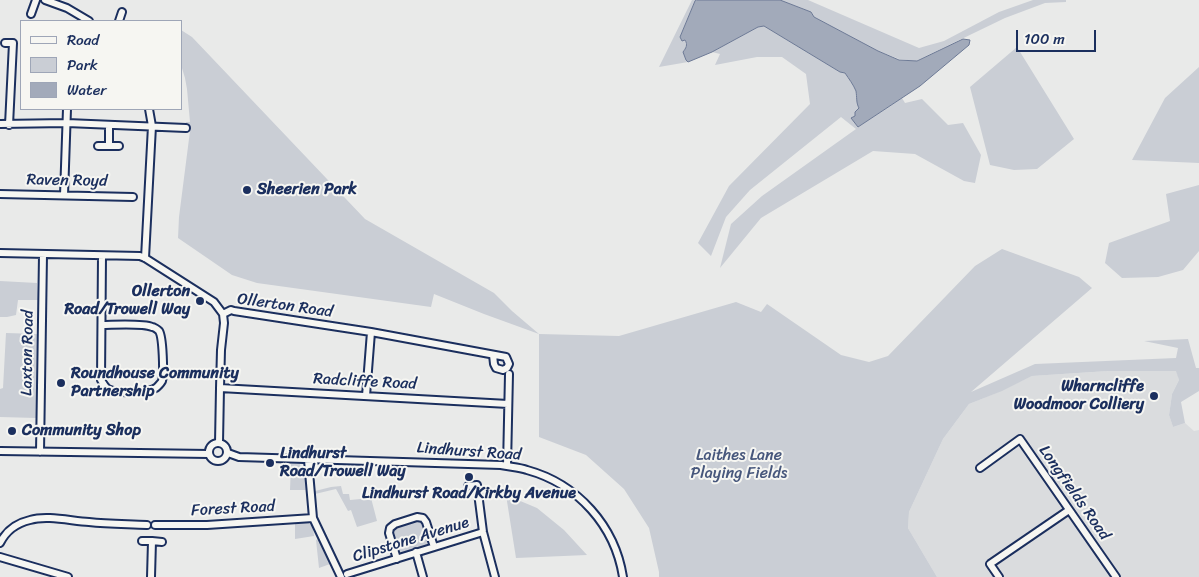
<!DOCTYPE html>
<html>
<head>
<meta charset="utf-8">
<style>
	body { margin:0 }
	#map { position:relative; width:1199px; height:577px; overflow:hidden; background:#e9eae9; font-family:Sriracha,sans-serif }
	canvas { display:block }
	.legend { position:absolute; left:20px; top:20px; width:162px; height:90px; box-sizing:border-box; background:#f6f6f2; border:1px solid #9ea6b7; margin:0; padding:6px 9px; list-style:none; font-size:15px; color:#1b2f5e }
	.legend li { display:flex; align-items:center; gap:10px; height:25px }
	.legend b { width:25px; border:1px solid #9ea6b7 }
	.scale { position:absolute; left:1016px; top:30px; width:80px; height:22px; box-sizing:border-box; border:2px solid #1b2f5e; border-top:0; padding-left:6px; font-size:15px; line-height:18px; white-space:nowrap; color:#1b2f5e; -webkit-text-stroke:4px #f6f6f2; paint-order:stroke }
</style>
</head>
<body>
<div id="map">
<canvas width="1199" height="577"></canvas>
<ul class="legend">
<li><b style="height:6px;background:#f6f6f2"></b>Road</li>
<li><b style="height:14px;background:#caced5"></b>Park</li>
<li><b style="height:14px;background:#a2aaba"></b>Water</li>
</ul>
<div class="scale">100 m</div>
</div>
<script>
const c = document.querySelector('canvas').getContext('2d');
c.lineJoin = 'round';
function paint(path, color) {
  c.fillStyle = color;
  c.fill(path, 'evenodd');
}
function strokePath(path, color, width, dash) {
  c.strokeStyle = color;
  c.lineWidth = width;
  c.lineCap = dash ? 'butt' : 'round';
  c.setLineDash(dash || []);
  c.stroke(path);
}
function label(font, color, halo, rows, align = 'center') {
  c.font = font + ' Sriracha,sans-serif';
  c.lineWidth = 4;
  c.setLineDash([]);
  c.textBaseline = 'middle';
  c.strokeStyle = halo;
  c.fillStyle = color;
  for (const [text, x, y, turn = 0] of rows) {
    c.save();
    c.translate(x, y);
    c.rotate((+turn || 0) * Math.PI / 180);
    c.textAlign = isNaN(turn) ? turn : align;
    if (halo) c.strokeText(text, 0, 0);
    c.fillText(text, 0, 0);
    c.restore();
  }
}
paint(new Path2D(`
	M1108,371H1177L1179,380L1172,394L1169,415L1173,427L1185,423L1194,431L1199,430V577H937L908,528L909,512L943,439L969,404L996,393L1032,376Z`), '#dadcde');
paint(new Path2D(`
	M692,0H697L695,1L680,37C686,41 686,42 686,48L684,50L686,60L688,62L659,67Z
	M780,0H808L919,48L944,41L999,12L1033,0H1066V2L1045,3L1005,18L916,61L899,59L878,51L814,17L811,12Z
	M764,26L840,72L845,73C849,78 853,84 856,91C857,97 856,102 859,108L855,116L858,127L902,98L905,103L922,99L948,125L963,123L981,155L975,183L964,181L915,154L873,151L761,218L720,268L731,224L762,196L856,129L841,117L750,190L726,217L711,256L698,243L729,186L810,104L806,74L782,57H757L715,65L720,54L712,52L758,27Z
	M181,30L192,37L365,219L494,293L512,311L539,334L619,336L736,302L761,312L767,304L841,355L869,362L888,356L975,266L1002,249L1079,277L1092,288L971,392L1035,364L1176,358L1178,348L1144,341L1188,339L1196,368H1199V391L1181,402L1185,423L1173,427L1169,415L1172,394L1179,380L1176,371H1108L1032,376L1002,391L969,404L943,439L909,512L908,528L937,577H659V572L649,528L624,489L586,455L539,437V334L484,314L434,294L431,307L257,283L232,275L178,238L179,217L190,131L185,130L186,122H190L187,89L185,78L181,65Z
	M1017,47L1074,139L1037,169L1014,170L990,165L970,87Z
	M1199,67V163L1132,160L1165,98Z
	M1199,185V251L1183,270L1158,277L1122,278L1105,263L1109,243L1170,221L1166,194Z
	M0,281L37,283L38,300H18L16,315L7,317H0Z
	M6,333L37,334L36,418L0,417V389L3,388Z
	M291,464H300L301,468L304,469L306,490H290Z
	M341,486L343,494H349L350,500L371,498L377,521L357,527L351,510L348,511L336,489L315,494V491L331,487Z
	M506,495L537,508L564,530L587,555L516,558Z
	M417,521L422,523L428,543L426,545L402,553L400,552L393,531L394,528L396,527Z
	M308,522L313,527L314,536L295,539V523Z
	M319,539L330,564L319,568L316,540Z`), '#caced5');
const water = new Path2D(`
	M697,0H780L811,12L814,17L878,51L899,60L917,61L963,39L970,40L969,45L920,86L858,127L851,118L855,116V112L859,108C856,103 857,97 856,91C853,84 849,79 845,73L840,72L764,26L758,27L712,52L688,62L686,60L683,52C686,48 688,45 685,40L682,41L680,37L695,1Z`);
paint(water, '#a2aaba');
strokePath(water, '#6c7995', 1);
const minor = new Path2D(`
	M45,0L67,8L89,21
	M31,14L36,0
	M119,21L122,12
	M5,43H13L9,125
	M0,124L67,123L186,128
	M98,146H119
	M109,146V125
	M0,194L133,197
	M64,195L67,109
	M0,253L140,256L145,258L214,302L223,314L224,323L221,350L220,388L219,443
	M145,258L152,126L149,109
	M223,314L231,310L234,311L371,332L506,357L509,364L507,368L503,370L496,368L494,364L493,355
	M102,325C113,325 143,323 152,327C154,327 158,330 159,331C163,337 164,374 162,381C161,383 158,386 157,387C151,393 116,394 108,389C105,387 103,383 101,380L102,256
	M220,388L508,404
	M366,396L371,332
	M209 452a9 9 0 1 1 18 0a9 9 0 1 1-18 0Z
	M0,451L209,454
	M40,452L43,255
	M228,453L239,457L501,465C510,467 519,467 527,470C578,484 615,526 623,577
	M308,460L313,518L341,577
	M507,466L509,374
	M980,468L1020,439L1116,577
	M468,486L477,485L483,532L495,577
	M155,525H207L313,518
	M142,541H152L151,577
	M152,541L162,542
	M0,543C6,531 17,523 30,520C47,515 71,521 89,522C108,524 128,524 147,525
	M416,552L423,577
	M0,557L68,577
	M397,559L389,533L390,528L395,524L417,517L423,518L426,522L434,547
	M347,574L483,532
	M999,577L990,564L1069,510`);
strokePath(minor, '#1b2f5e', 10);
strokePath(minor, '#f6f6f2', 6);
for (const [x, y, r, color] of [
	[247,190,5,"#1b2f5e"],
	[200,301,5,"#1b2f5e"],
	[61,383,5,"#1b2f5e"],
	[1154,396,5,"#1b2f5e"],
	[12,431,5,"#1b2f5e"],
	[270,463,5,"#1b2f5e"],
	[469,477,5,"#1b2f5e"]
]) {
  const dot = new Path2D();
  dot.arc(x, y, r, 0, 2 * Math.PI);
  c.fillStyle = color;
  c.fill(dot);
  strokePath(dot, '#f6f6f2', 2);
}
label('16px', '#1b2f5e', '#f6f6f2', [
	["Raven Royd",67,181,1],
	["Ollerton Road",285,306,8],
	["Laxton Road",28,353,-89],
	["Radcliffe Road",365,382,3],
	["Lindhurst Road",469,452,4],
	["Longfields Road",1074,493,55],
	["Forest Road",233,509,-3],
	["Clipstone Avenue",411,540,-17]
]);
label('bold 16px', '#1b2f5e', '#f6f6f2', [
	["Sheerien Park",257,190],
	["Ollerton",190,292,"right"],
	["Road/Trowell Way",190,310,"right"],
	["Roundhouse Community",71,374],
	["Partnership",71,392],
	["Wharncliffe",1144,387,"right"],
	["Woodmoor Colliery",1144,405,"right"],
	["Community Shop",22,431],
	["Lindhurst",280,454],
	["Road/Trowell Way",280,472],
	["Lindhurst Road/Kirkby Avenue",469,494,"center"]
], 'left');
label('16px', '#47577c', '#f6f6f2', [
	["Laithes Lane",739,456],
	["Playing Fields",739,474]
]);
</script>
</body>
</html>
